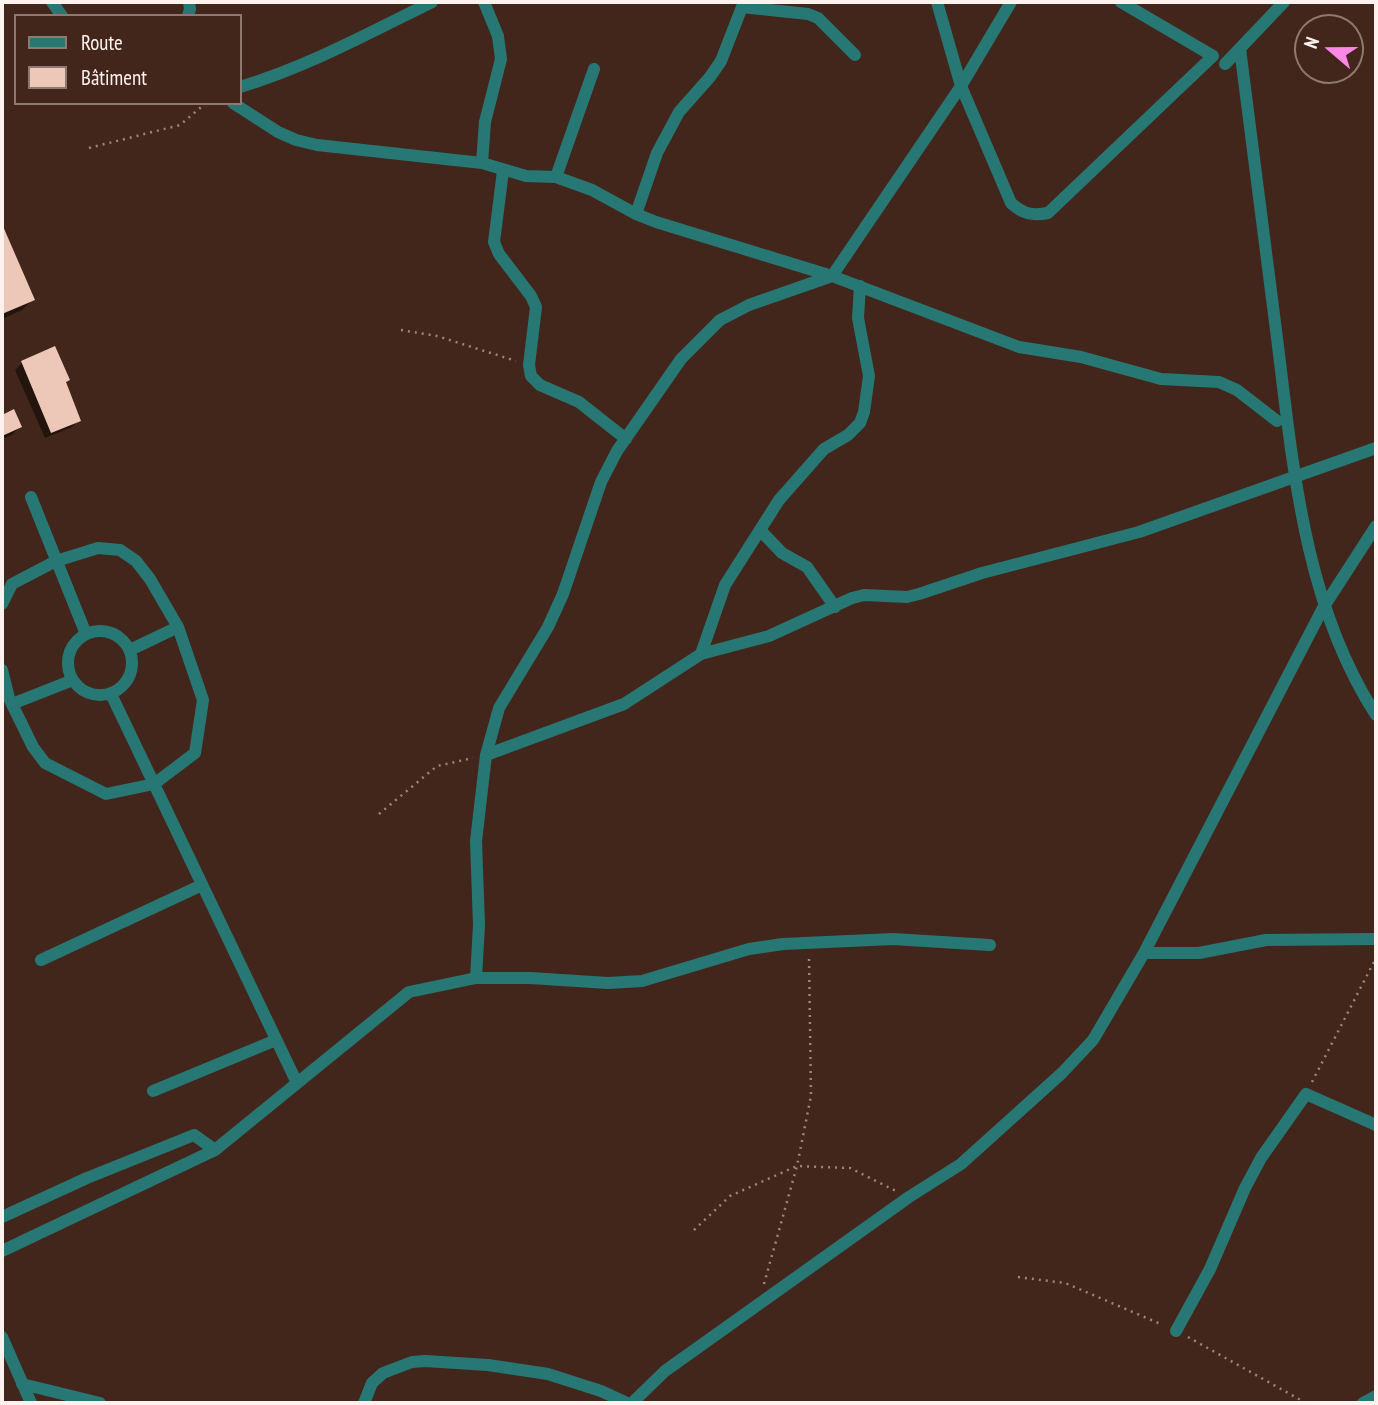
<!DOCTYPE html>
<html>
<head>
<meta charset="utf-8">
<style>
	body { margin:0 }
	#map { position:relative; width:1378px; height:1405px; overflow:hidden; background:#43261b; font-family:"PT Sans Narrow",sans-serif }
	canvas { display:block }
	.frame { position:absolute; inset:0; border:4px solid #fef2ee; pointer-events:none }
	.legend { position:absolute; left:14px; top:14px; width:228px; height:91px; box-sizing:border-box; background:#43261b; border:2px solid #8e786f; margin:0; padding:9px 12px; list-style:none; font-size:21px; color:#fef2ee }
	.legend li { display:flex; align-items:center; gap:14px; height:35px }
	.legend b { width:35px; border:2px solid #8e786f }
	.north { position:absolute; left:1294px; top:14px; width:70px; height:70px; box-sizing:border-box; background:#43261b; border:2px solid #8e786f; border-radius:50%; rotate:290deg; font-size:19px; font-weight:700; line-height:28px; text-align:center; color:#fef2ee }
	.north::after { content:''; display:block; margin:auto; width:24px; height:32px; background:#fb87e6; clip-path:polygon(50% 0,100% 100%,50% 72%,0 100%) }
</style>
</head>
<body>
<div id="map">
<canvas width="1378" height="1405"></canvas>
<div class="frame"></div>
<ul class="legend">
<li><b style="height:9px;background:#277874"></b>Route</li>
<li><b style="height:19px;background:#edc7b8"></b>Bâtiment</li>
</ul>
<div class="north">N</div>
</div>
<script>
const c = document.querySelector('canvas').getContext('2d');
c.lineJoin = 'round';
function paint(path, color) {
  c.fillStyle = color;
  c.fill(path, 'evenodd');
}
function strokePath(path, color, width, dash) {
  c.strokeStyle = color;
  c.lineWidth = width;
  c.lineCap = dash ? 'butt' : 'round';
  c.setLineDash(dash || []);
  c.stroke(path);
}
paint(new Path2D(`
	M2,229L33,299L22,310L2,319Z
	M22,363L68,380L65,384L79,420L72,427L45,438L15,370Z
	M13,411L20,427L12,435L2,439V417Z`), '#0007');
paint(new Path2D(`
	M2,224L35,300L2,314Z
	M55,346L70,380L66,382L81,421L51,433L21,361Z
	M14,409L22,427L2,436V415Z`), '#edc7b8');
strokePath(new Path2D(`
	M89,148L180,125L206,103
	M401,330L437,336L516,361
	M379,814L437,766L473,758
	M1312,1082L1376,958
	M694,1230L730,1196L797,1166L850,1168L896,1191
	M1018,1277L1065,1283L1163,1325
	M764,1284L797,1166L811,1096L809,957
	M1188,1337L1306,1403`), '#9b867f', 2.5, [2, 5]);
strokePath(new Path2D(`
	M52,2L62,16
	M937,2L961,86L1011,203C1023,214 1032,216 1048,213L1213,56L1121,2
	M188,16L190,9L189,2
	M1240,48C1252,145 1265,242 1277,338C1293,466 1304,604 1376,715
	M1225,64L1284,2
	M240,87C307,67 369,33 432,2
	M233,103L278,132L296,140L317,145L482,163L526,176L556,177L592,190L636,214L656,222L832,276L961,86L1011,2
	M482,163L485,122L501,59L498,36L484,2
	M503,171L494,242L499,254L531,296L536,307L529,365L531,376L540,385L579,402L626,439
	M556,177L594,69
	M636,214L657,153L679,112L710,77L721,61L742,7L808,14L818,18L855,55
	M31,497L86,634
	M760,530L782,553L807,567L835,607
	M2,604L12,584L56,561L98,548L120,550L136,561L150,579L178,627L203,700L195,753L154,784L106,794L45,763L33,747L9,698L2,670
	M68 663a32 32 0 1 1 64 0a32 32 0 1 1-64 0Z
	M130,650L178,627
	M701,654L725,585L779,500L824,449L848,435L860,423L864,412L869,376L858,318L860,286
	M111,694L297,1083
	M12,704L73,680
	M486,755L624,704L701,654L769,636L852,598L864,595L907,597L919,594L982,573L1139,532L1376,448
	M1144,953H1199L1266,940L1376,939
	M41,960L202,885
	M476,978L479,925L476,841L486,755L499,708L548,627L563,594L601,482L617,451L681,359L720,320L749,305L832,276L1019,347L1081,357L1161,379L1219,382L1237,390L1277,421
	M153,1091L276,1040
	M2,1217L87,1178L194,1135L215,1150
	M2,1251L215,1150L409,992L476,978H530L608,983L642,981L749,949L783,944L893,939L990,945
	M1176,1331L1210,1269L1245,1188L1261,1158L1306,1094L1376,1125
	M2,1337L31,1403
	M22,1384L100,1403
	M364,1403L372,1383L383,1373L412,1362L425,1361L488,1365L548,1374L601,1391L627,1403
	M632,1403L665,1371L909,1197L961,1164L1062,1073L1093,1040L1144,953L1323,608L1376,526
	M1363,1403L1376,1396`), '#277874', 12);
</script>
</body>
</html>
